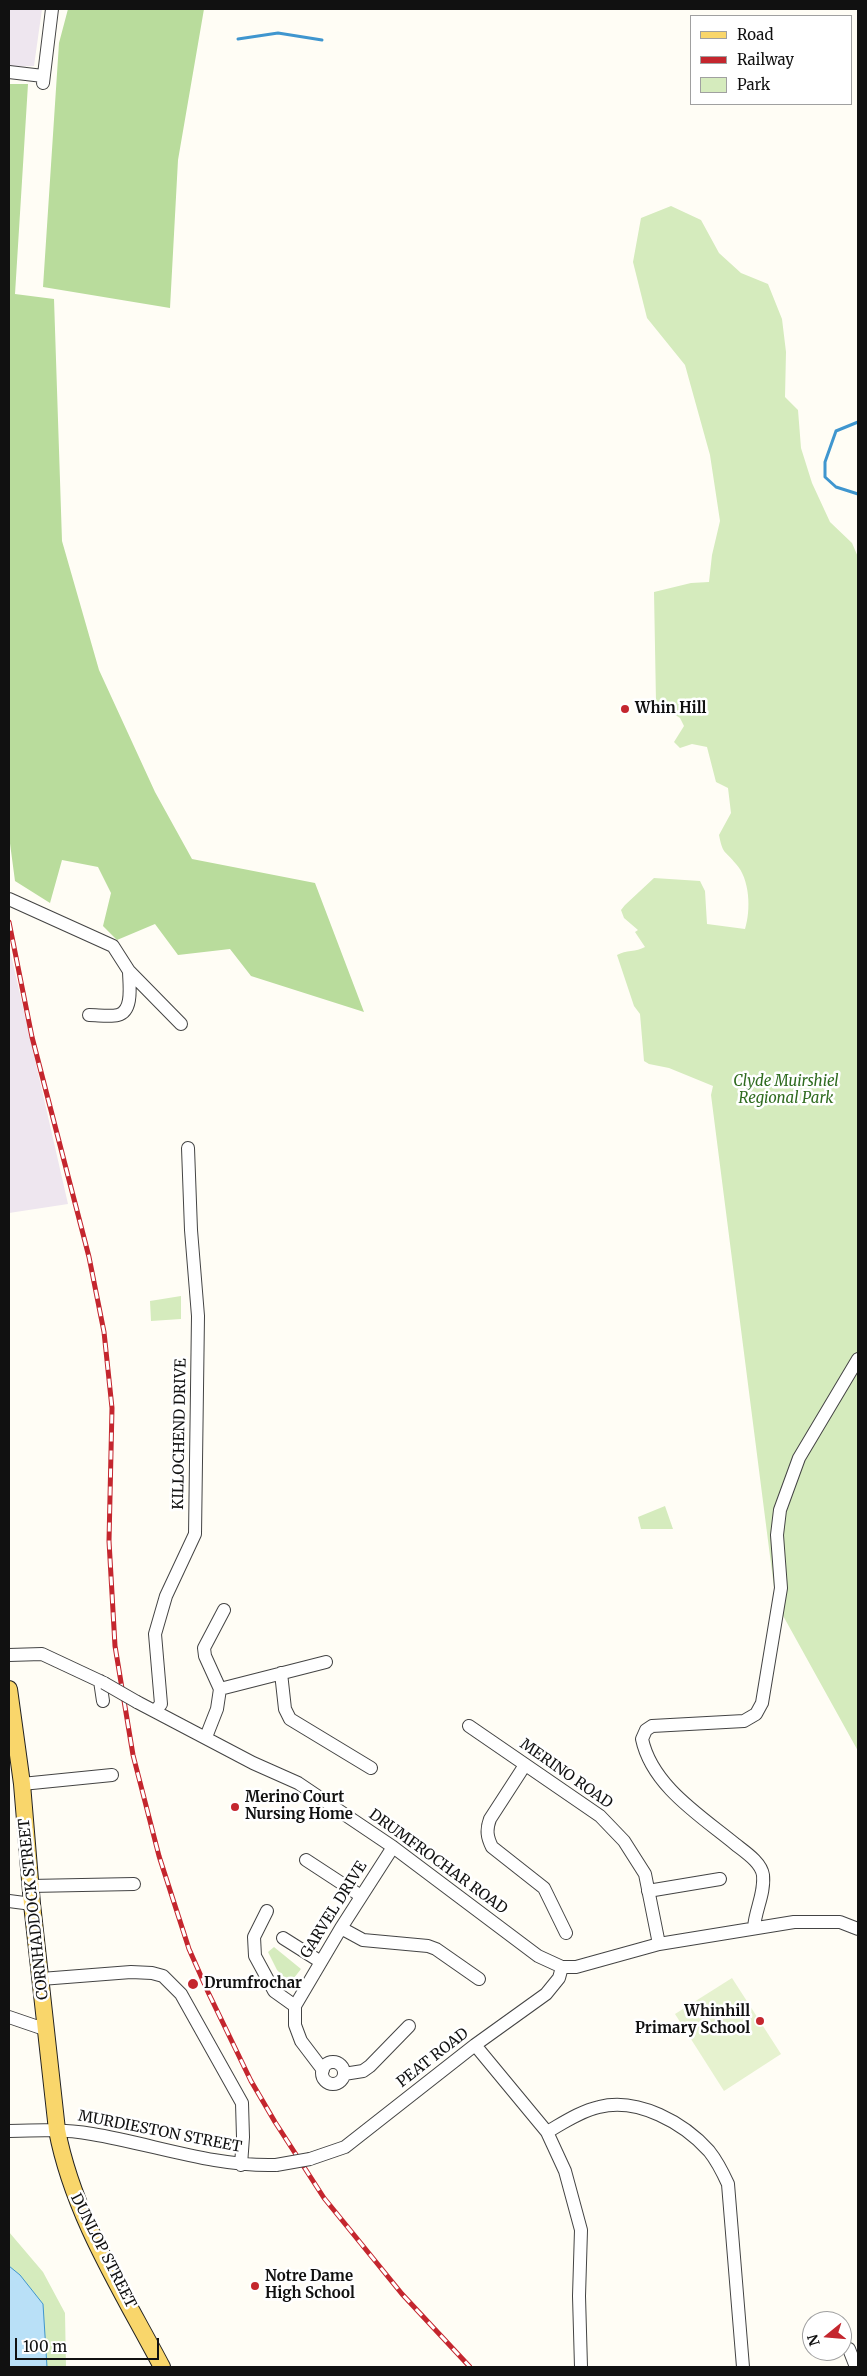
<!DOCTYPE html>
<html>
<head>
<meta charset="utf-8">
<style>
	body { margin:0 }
	#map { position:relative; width:867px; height:2376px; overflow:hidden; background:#fffdf5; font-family:Merriweather,serif }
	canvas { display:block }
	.frame { position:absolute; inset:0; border:10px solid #111; pointer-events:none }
	.legend { position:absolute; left:690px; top:15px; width:162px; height:90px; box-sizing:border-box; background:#fff; border:1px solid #a0a0a0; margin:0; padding:6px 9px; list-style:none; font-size:15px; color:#111 }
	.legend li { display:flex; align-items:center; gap:10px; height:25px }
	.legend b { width:25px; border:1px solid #a0a0a0 }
	.north { position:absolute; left:802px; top:2311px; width:50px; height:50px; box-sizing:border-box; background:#fff; border:1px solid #a0a0a0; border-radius:50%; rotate:253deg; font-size:14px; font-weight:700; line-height:20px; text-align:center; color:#111 }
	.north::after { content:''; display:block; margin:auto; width:18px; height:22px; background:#c4262e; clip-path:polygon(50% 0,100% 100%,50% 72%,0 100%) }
	.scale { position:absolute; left:15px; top:2338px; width:144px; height:22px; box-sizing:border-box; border:2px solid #111; border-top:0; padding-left:6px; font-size:15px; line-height:18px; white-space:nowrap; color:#111; -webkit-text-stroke:4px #fff; paint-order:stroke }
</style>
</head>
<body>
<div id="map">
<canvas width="867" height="2376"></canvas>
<div class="frame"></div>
<ul class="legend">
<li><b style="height:6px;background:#f9d66b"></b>Road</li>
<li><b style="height:6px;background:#c4262e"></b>Railway</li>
<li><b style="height:14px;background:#d5ebbd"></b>Park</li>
</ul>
<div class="north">N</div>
<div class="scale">100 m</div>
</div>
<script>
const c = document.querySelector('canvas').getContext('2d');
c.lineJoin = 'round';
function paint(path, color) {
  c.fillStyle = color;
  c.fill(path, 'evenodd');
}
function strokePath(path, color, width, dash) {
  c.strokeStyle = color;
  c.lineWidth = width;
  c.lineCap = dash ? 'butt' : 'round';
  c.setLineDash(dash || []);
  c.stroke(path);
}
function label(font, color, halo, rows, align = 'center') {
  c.font = font + ' Merriweather,serif';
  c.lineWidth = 5;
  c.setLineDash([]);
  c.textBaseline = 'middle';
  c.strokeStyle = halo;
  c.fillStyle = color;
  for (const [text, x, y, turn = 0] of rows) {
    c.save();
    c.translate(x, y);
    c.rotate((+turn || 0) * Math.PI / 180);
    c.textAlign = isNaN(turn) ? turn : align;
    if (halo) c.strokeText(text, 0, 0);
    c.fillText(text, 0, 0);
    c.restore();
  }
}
paint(new Path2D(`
	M9,9H42L34,66L9,67Z
	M9,946L68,1204L9,1213Z`), '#eee6ef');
paint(new Path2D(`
	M671,206L701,220L719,253L741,273L768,284L782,319L786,352L785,397L798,410L801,448L812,483L830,522L852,543L858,557V1751L776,1603L711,1095L713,1086L669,1068L649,1064L644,1061L640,1014L634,1006L617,955C626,950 636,952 645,947L635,932L638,930L624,918L621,910L625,905L654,878L700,881L705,891L707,924L745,929C751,910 750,879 736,864C724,849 723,855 719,835L731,813L728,788L716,782L707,747L692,744L680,748L674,742L684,726L680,718L656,702L654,592L691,583L709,582L712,555L720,521L710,455L685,365L647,318L633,262L641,218Z
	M181,1296V1319L151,1321L150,1301Z
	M665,1506L673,1529H641L638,1517Z
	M274,1947L301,1969L290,1983L277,1970L268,1952Z
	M9,2232L43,2272L65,2313L66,2367H9Z`), '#d5ebbd');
paint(new Path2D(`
	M68,9H204L178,160L170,308L43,287L59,43Z
	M9,84H28L15,294L54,299L62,541L99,670L155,792L192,859L315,883L364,1012L251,976L230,949L178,955L155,924L117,940L103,926L111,893L98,867L62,860L50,903L15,881L9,836Z`), '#b9dc9c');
paint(new Path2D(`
	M732,1978L781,2054L724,2091L675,2014Z`), '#e6f2cf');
const water = new Path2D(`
	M9,2266L20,2275L43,2304L47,2367H9Z`);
paint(water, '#b9e0f7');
strokePath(water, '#3f96cf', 1);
strokePath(new Path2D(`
	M238,39L278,33L322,40
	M858,422L836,431L825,462V477L836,487L858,494`), '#3f96cf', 3);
const minor = new Path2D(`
	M9,72L43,76
	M43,83L52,9
	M9,899L113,946L129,971L181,1024
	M89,1015C98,1015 110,1017 118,1015C134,1011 129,983 129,971
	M9,1655L42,1654L104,1683
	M281,1673L285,1709L290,1719L371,1768
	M100,1681L103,1701
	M220,1689L326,1662
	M137,1702L253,1763L298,1783L393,1847L538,1956L562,1967H576L659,1944L794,1922H840L858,1929
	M155,1711L161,1704L155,1634L166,1596L195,1534L198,1316L191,1230L188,1148
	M469,1726L600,1816L624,1841L645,1874L659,1944
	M206,1737L217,1709L220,1689L205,1656L204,1648L224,1610
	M525,1765L490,1819C486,1830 487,1837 492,1847L544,1888L566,1933
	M22,1784L112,1775
	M306,1860L361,1896
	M30,1886L134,1884
	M648,1891L720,1879
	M9,1901L32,1904
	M267,1911L254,1937L255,1956L274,1991L295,2006
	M341,1928L363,1940L428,1946L436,1949L479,1979
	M754,1928C755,1910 765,1894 763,1875C761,1862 745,1852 735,1844C701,1816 652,1786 642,1739L646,1730L652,1726L744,1721L756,1714L762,1703L781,1588L777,1535L780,1510L799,1458L858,1359
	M283,1938L321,1962
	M41,1979L131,1972L152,1973L163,1976L181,1994L242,2103L243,2137L241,2165
	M9,2017L47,2030
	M475,2045L547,2132L565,2171L581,2230L579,2296L581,2367
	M322 2073a11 11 0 1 1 22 0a11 11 0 1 1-22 0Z
	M323,2070L301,2041L295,2025V2006L341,1928L393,1847
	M344,2074L363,2071L370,2066L409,2026
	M9,2131C37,2130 65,2129 92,2134C153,2144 214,2167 276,2165
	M547,2132C563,2123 581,2111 599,2107C638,2097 684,2123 709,2151C717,2161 723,2173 728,2184L743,2367
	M310,2159L345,2147L475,2045L546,1994L559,1978L562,1967
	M849,2349L856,2367`);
const major = new Path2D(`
	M9,1689L22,1784L32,1904L57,2130C73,2215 122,2291 162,2367`);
strokePath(minor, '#444', 14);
strokePath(major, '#222', 18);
strokePath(minor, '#fff', 12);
strokePath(major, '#f9d66b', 16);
const rail = new Path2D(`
	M9,922L32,1037L89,1257L104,1332L112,1408L109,1541L115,1646L133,1755L159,1856L189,1949L208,1992L251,2081L275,2122L324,2198L402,2294L470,2367`);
strokePath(rail, '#c4262e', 5);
strokePath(rail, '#fff', 3, [9]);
const minorBridge = new Path2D(`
	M104,1683L137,1702
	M276,2165L310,2159`);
strokePath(minorBridge, '#444', 14, []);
strokePath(minorBridge, '#fff', 12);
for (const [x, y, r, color] of [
	[625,709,5,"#c4262e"],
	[235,1807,5,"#c4262e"],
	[193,1984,6,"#c4262e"],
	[760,2021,5,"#c4262e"],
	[255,2286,5,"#c4262e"]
]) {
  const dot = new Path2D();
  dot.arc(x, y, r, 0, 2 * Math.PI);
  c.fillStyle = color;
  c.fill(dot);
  strokePath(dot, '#fff', 2);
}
label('bold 15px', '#111', '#fff', [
	["Whin Hill",635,709],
	["Merino Court",245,1798],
	["Nursing Home",245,1815],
	["Drumfrochar",204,1984],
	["Whinhill",750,2012,"right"],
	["Primary School",750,2029,"right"],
	["Notre Dame",265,2277],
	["High School",265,2294]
], 'left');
label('italic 15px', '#2f6b1f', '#fff', [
	["Clyde Muirshiel",786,1082],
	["Regional Park",786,1099]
]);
label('15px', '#111', '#fff', [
	["KILLOCHEND DRIVE",180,1434,-89],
	["MERINO ROAD",566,1774,35],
	["DRUMFROCHAR ROAD",438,1862,36],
	["CORNHADDOCK STREET",34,1909,-96],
	["GARVEL DRIVE",334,1910,-58],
	["PEAT ROAD",433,2058,-38],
	["MURDIESTON STREET",160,2132,11],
	["DUNLOP STREET",103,2251,63]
]);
</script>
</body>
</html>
